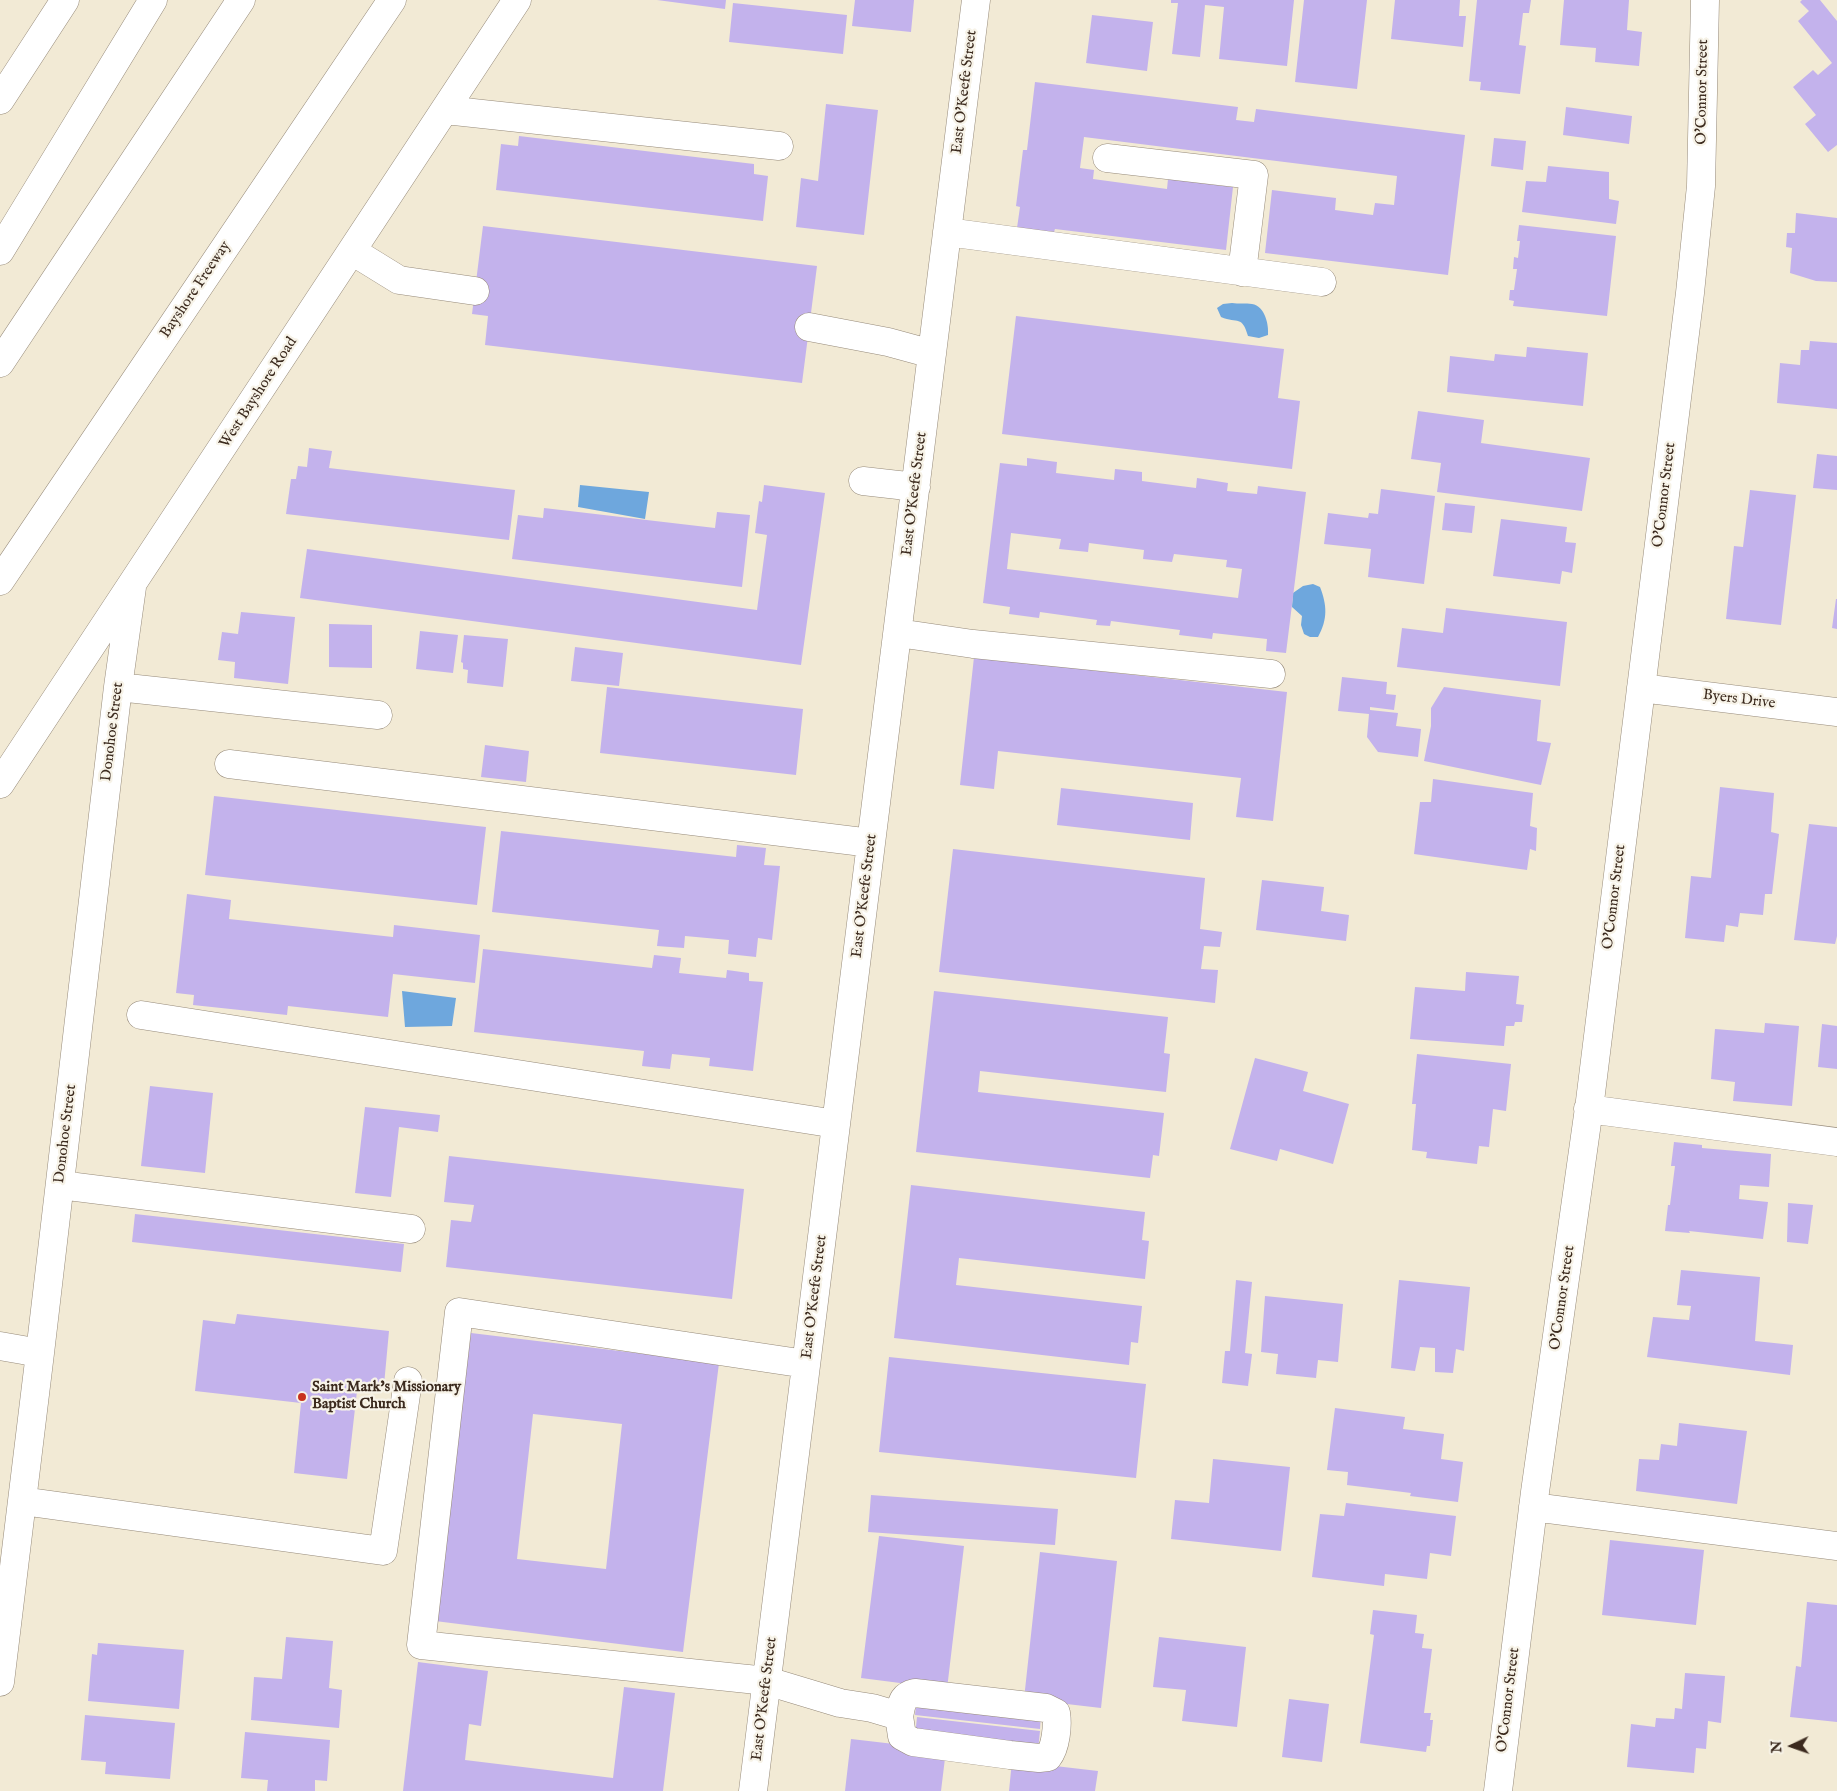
<!DOCTYPE html>
<html>
<head>
<meta charset="utf-8">
<style>
	body { margin:0 }
	#map { position:relative; width:1837px; height:1791px; overflow:hidden; background:#f2ead5; font-family:"IM FELL English",serif }
	canvas { display:block }
	.north { position:absolute; left:1767px; top:1721px; width:50px; height:50px; -webkit-text-stroke:4px #f7f3e8; paint-order:stroke; rotate:267deg; font-size:14px; font-weight:700; line-height:20px; text-align:center; color:#3b2a1e }
	.north::after { content:''; display:block; margin:auto; width:18px; height:22px; background:#3b2a1e; clip-path:polygon(50% 0,100% 100%,50% 72%,0 100%) }
</style>
</head>
<body>
<div id="map">
<canvas width="1837" height="1791"></canvas>
<div class="north">N</div>
</div>
<script>
const c = document.querySelector('canvas').getContext('2d');
c.lineJoin = 'round';
function paint(path, color) {
  c.fillStyle = color;
  c.fill(path, 'evenodd');
}
function strokePath(path, color, width, dash) {
  c.strokeStyle = color;
  c.lineWidth = width;
  c.lineCap = dash ? 'butt' : 'round';
  c.setLineDash(dash || []);
  c.stroke(path);
}
function label(font, color, halo, rows, align = 'center') {
  c.font = font + ' "IM FELL English",serif';
  c.lineWidth = 4.5;
  c.setLineDash([]);
  c.textBaseline = 'middle';
  c.strokeStyle = halo;
  c.fillStyle = color;
  for (const [text, x, y, turn = 0] of rows) {
    c.save();
    c.translate(x, y);
    c.rotate((+turn || 0) * Math.PI / 180);
    c.textAlign = isNaN(turn) ? turn : align;
    if (halo) c.strokeText(text, 0, 0);
    c.fillText(text, 0, 0);
    c.restore();
  }
}
paint(new Path2D(`
	M1232,303C1238,304 1246,303 1252,304C1265,306 1269,325 1268,335L1259,338L1248,336C1242,315 1238,324 1221,317L1217,308L1223,304Z
	M580,485L649,492L645,519L578,507Z
	M1313,584L1320,587C1327,605 1328,619 1318,637H1310L1304,634L1301,625L1302,616L1292,607L1293,593L1303,586Z
	M402,991L456,998L452,1026L405,1027Z`), '#6ea7dd');
paint(new Path2D(`
	M657,0H726L725,9Z
	M855,0H914L911,32L852,26Z
	M1171,0H1294L1287,66L1219,59L1224,7L1205,5L1200,57L1172,54L1178,3H1171Z
	M1304,0H1367L1357,89L1295,82Z
	M1395,0H1460L1459,16H1466L1463,47L1391,39Z
	M1477,0H1531L1529,13H1523L1519,45L1526,46L1520,94L1480,90L1481,82L1469,81Z
	M1564,0H1629L1627,30L1642,32L1639,66L1595,62L1596,48L1560,45Z
	M1802,0H1820L1837,21V145L1828,152L1805,124L1816,115L1793,87L1813,70L1818,75L1832,63L1798,21L1809,11L1800,2Z
	M733,3L847,15L843,54L729,42Z
	M1092,15L1153,22L1147,71L1086,63Z
	M1035,82L1238,107L1236,120L1254,122L1256,109L1465,135L1448,275L1265,253L1272,190L1336,198L1335,210L1373,215L1375,203L1394,205L1397,176L1084,137L1080,168L1094,170L1093,179L1167,189L1168,179L1233,187L1226,250L1055,229L1054,232L1017,228L1020,207L1016,206L1023,150H1027Z
	M826,104L878,110L864,235L796,227L801,178L818,181Z
	M1566,107L1632,116L1629,144L1563,135Z
	M519,136L754,164V174L768,176L763,221L496,190L501,144L518,146Z
	M1494,138L1526,141L1523,170L1491,166Z
	M1548,166L1609,172V199L1619,201L1616,224L1522,212L1526,181L1546,182Z
	M1796,213L1837,218V282L1816,281L1790,273L1792,248L1786,247L1787,233H1795Z
	M1519,225L1616,236L1607,316L1513,306L1514,301L1509,300L1510,290H1514L1517,269H1513L1514,257L1518,258L1520,241H1517Z
	M483,226L817,266L802,383L485,345L488,316L472,314Z
	M1016,316L1284,349L1278,398L1300,401L1292,469L1002,434Z
	M1810,341L1837,343V409L1777,403L1780,363L1800,365L1801,350H1809Z
	M1527,347L1588,353L1583,406L1447,392L1450,356L1494,361L1495,354L1526,357Z
	M1418,411L1484,420L1481,443L1590,458L1582,511L1437,492L1441,463L1411,459Z
	M309,448L332,451L329,468L515,490L509,540L286,514L291,479H296L298,466L307,467Z
	M1817,454L1837,456V490L1813,488Z
	M1027,458L1057,462L1056,473L1114,480L1115,469L1142,472V481L1196,488L1197,478L1228,483L1227,491L1257,494L1258,486L1306,492L1286,653L1266,651L1267,639L1213,633L1212,639L1179,635L1180,630L1111,621L1110,626L1096,625L1097,620L1040,612L1039,618L1009,614L1010,607L983,603L1000,463L1027,466ZM1011,533L1061,539L1059,549L1088,552L1089,543L1144,550L1143,559L1172,562L1174,554L1227,560L1226,567L1242,569L1238,598L1007,569Z
	M764,485L825,493L801,665L300,598L307,549L757,610L767,535L755,533L759,501L762,502Z
	M1381,489L1435,496L1424,584L1368,577L1371,549L1324,544L1328,513L1368,518L1369,513L1378,514Z
	M1750,490L1796,495L1781,625L1726,619L1734,546L1743,547Z
	M1445,503L1475,506L1472,533L1442,530Z
	M544,508L715,528L717,512L750,515L742,587L512,559L518,515L543,518Z
	M1501,519L1567,527L1565,542L1576,543L1572,573L1562,571L1560,584L1493,576Z
	M1836,599H1837V629L1832,628Z
	M1446,608L1567,622L1560,686L1397,667L1402,628L1443,633Z
	M241,612L295,617L288,684L234,678L235,662L218,660L222,632L238,634Z
	M329,624L372,625V668L329,667Z
	M420,631L458,635L453,673L416,669Z
	M464,635L508,639L503,687L467,683L468,670L463,669V663L461,662Z
	M575,647L623,653L619,686L571,681Z
	M974,657L1287,692L1273,821L1236,817L1241,778L998,751L994,789L960,785Z
	M1342,677L1387,682L1386,694L1396,695L1394,710L1370,707V710L1398,713L1396,726L1421,729L1418,757L1378,752L1367,737L1369,714L1338,711Z
	M607,687L803,709L796,775L600,753Z
	M1444,687L1541,700L1537,741L1551,743L1541,785L1424,761L1431,726V708Z
	M485,745L529,751L526,782L481,777Z
	M1433,779L1533,793L1530,826L1537,828L1536,851L1530,849L1527,870L1414,854L1420,802H1431Z
	M1720,787L1774,793L1771,832L1779,834L1772,894H1765L1763,915L1740,913L1738,927L1726,925L1724,942L1685,938L1691,876L1711,878Z
	M1061,788L1193,803L1190,840L1057,825Z
	M214,796L486,827L477,905L205,875Z
	M1809,824L1837,827V936L1835,944L1794,940Z
	M501,831L736,857L737,845L766,848L764,865L780,866L772,940L758,938L756,957L728,954L729,940L685,936L684,948L657,946L659,930L492,912Z
	M953,849L1205,878L1200,929L1222,932L1220,947L1204,946L1201,969L1218,970L1215,1003L939,972Z
	M1262,880L1324,887L1321,911L1349,915L1346,941L1256,930Z
	M187,894L231,900L229,919L393,937L394,925L480,935L475,983L393,974L388,1017L288,1006L287,1015L193,1005L194,995L176,993Z
	M483,949L652,968L654,955L681,958L679,973L726,978L727,970L749,973V981L763,982L753,1071L709,1066L710,1058L672,1054L670,1069L642,1066L644,1051L474,1032Z
	M1466,972L1519,976L1516,1004L1524,1005L1522,1022H1515L1514,1026H1506L1504,1046L1410,1039L1415,987L1465,991Z
	M934,991L1168,1017L1164,1053L1170,1054L1166,1092L980,1071L978,1092L1164,1113L1159,1156L1153,1155L1150,1178L916,1152Z
	M1765,1023L1799,1026L1792,1106L1733,1101L1735,1082L1711,1079L1715,1029L1764,1033Z
	M1822,1024L1837,1026V1069L1818,1067Z
	M1417,1054L1511,1064L1506,1111L1493,1109L1489,1147L1479,1146L1477,1164L1426,1158L1427,1152L1412,1150L1416,1104H1412Z
	M1255,1058L1308,1072L1303,1091L1349,1104L1333,1164L1280,1149L1277,1161L1230,1149Z
	M150,1086L213,1093L205,1173L141,1166Z
	M365,1107L440,1115L438,1132L399,1127L391,1197L355,1193Z
	M1674,1142L1702,1145V1148L1771,1154L1769,1187L1740,1185L1739,1199L1768,1202L1763,1239L1689,1231L1690,1233L1665,1231L1668,1205H1670L1675,1166H1671Z
	M449,1156L744,1189L732,1299L446,1267L451,1220L471,1222L474,1205L444,1202Z
	M911,1185L1145,1212L1142,1240L1149,1241L1145,1279L959,1258L956,1285L1142,1306L1138,1343L1131,1342L1129,1365L894,1338Z
	M1788,1203L1813,1205L1808,1244L1787,1242Z
	M135,1214L404,1244L401,1272L132,1242Z
	M1681,1270L1760,1277L1755,1341L1793,1345L1790,1375L1647,1357L1653,1317L1689,1320L1691,1306L1677,1305Z
	M1236,1280L1252,1282L1245,1353L1252,1354L1248,1386L1222,1383L1225,1351H1230Z
	M1399,1280L1470,1287L1464,1351L1456,1349L1453,1373L1435,1372V1348L1420,1347L1415,1371L1391,1368Z
	M1265,1296L1343,1304L1338,1362L1318,1360L1316,1378L1276,1374L1278,1354L1261,1352Z
	M237,1314L389,1331L384,1385L358,1382L347,1479L294,1473L301,1403L195,1391L203,1320L235,1324Z
	M471,1333L719,1363L683,1652L435,1621ZM533,1414L622,1424L606,1569L517,1559Z
	M889,1357L1146,1384L1136,1478L879,1452Z
	M1335,1408L1405,1417L1403,1429L1444,1434L1441,1459L1463,1462L1458,1502L1410,1496L1411,1493L1347,1485L1348,1472L1327,1470Z
	M1679,1423L1747,1431L1737,1504L1636,1491L1639,1459L1659,1460L1661,1444L1677,1446Z
	M1213,1459L1290,1467L1281,1551L1171,1539L1175,1500L1209,1503Z
	M871,1495L1058,1509L1055,1545L868,1532Z
	M1346,1503L1456,1516L1451,1556L1430,1553L1427,1579L1385,1574L1384,1586L1312,1577L1320,1514L1344,1516Z
	M879,1536L964,1546L947,1689L861,1678Z
	M1610,1540L1704,1550L1696,1625L1602,1615Z
	M1040,1552L1117,1561L1101,1708L1024,1699Z
	M1807,1602L1837,1605V1722L1790,1717L1796,1666L1801,1667Z
	M1373,1610L1417,1615L1415,1633L1424,1634L1422,1648L1432,1649L1424,1713H1431L1430,1720H1433L1430,1746H1427L1426,1752L1360,1743L1374,1635L1370,1634Z
	M286,1637L333,1641L329,1688L342,1690L339,1728L251,1720L254,1677L282,1679Z
	M1159,1637L1246,1647L1237,1727L1182,1721L1186,1690L1153,1687Z
	M98,1643L184,1650L179,1709L88,1701L92,1654L97,1655Z
	M418,1662L488,1671L481,1726L469,1724L465,1760L613,1778L624,1687L675,1693L663,1791H403Z
	M1685,1673L1725,1676L1721,1723L1708,1721L1706,1749L1696,1748L1694,1773L1627,1767L1631,1724L1655,1727L1656,1718L1674,1719L1675,1708L1682,1709Z
	M917,1697L1041,1711L1040,1729L915,1715Z
	M1289,1699L1329,1704L1322,1762L1282,1757Z
	M85,1715L175,1723L170,1779L105,1774L106,1762L81,1760Z
	M917,1717L1040,1731L1038,1750L915,1736Z
	M245,1732L330,1740L327,1781L315,1780V1791H267L268,1780L241,1778Z
	M851,1739L946,1750L941,1791H845Z
	M1012,1761L1098,1771L1095,1791H1009Z`), '#c3b2ec');
const minor = new Path2D(`
	M0,100L65,0
	M445,110L779,146
	M1107,158L1254,175L1242,272
	M947,232L1322,282
	M352,251L399,280L475,291
	M809,327L888,342L932,354
	M863,481L916,487
	M898,633L973,644L1271,674
	M118,687L378,715
	M1641,688L1837,712
	M229,764L871,843
	M0,784L517,0
	M141,1015L836,1124
	M1588,1109L1837,1142
	M60,1185L411,1229
	M0,1346L40,1353
	M806,1364L459,1312L421,1645L767,1681L840,1703L872,1708L899,1716L902,1736L913,1742L1010,1755L1039,1758L1048,1757C1056,1747 1058,1725 1056,1713L1046,1708L915,1693C901,1696 902,1704 899,1716
	M22,1501L383,1551L408,1381
	M1533,1507L1837,1546
	M0,1682L40,1353L118,687L132,587
	M753,1791L976,0
	M1498,1791L1535,1492L1590,1101L1690,293L1701,186L1705,0`);
const highway = new Path2D(`
	M0,251L153,0
	M0,363L241,0
	M0,581L392,0`);
strokePath(minor, '#968a7a', 29);
strokePath(highway, '#968a7a', 29);
strokePath(minor, '#fff', 28);
strokePath(highway, '#fff', 28);
for (const [x, y, r, color] of [
	[302,1397,5,"#c8321e"]
]) {
  const dot = new Path2D();
  dot.arc(x, y, r, 0, 2 * Math.PI);
  c.fillStyle = color;
  c.fill(dot);
  strokePath(dot, '#f7f3e8', 2);
}
label('15px', '#3b2a1e', '#f7f3e8', [
	["East O'Keefe Street",965,92,-83],
	["O'Connor Street",1703,92,-89],
	["Bayshore Freeway",196,290,-56],
	["West Bayshore Road",259,393,-57],
	["East O'Keefe Street",915,494,-83],
	["O'Connor Street",1665,495,-83],
	["Byers Drive",1739,700,7],
	["Donohoe Street",113,732,-83],
	["East O'Keefe Street",865,896,-83],
	["O'Connor Street",1615,897,-83],
	["Donohoe Street",66,1134,-83],
	["East O'Keefe Street",815,1297,-83],
	["O'Connor Street",1563,1298,-82],
	["East O'Keefe Street",765,1699,-83],
	["O'Connor Street",1509,1700,-83]
]);
label('bold 15px', '#3b2a1e', '#f7f3e8', [
	["Saint Mark's Missionary",312,1388],
	["Baptist Church",312,1405]
], 'left');
</script>
</body>
</html>
